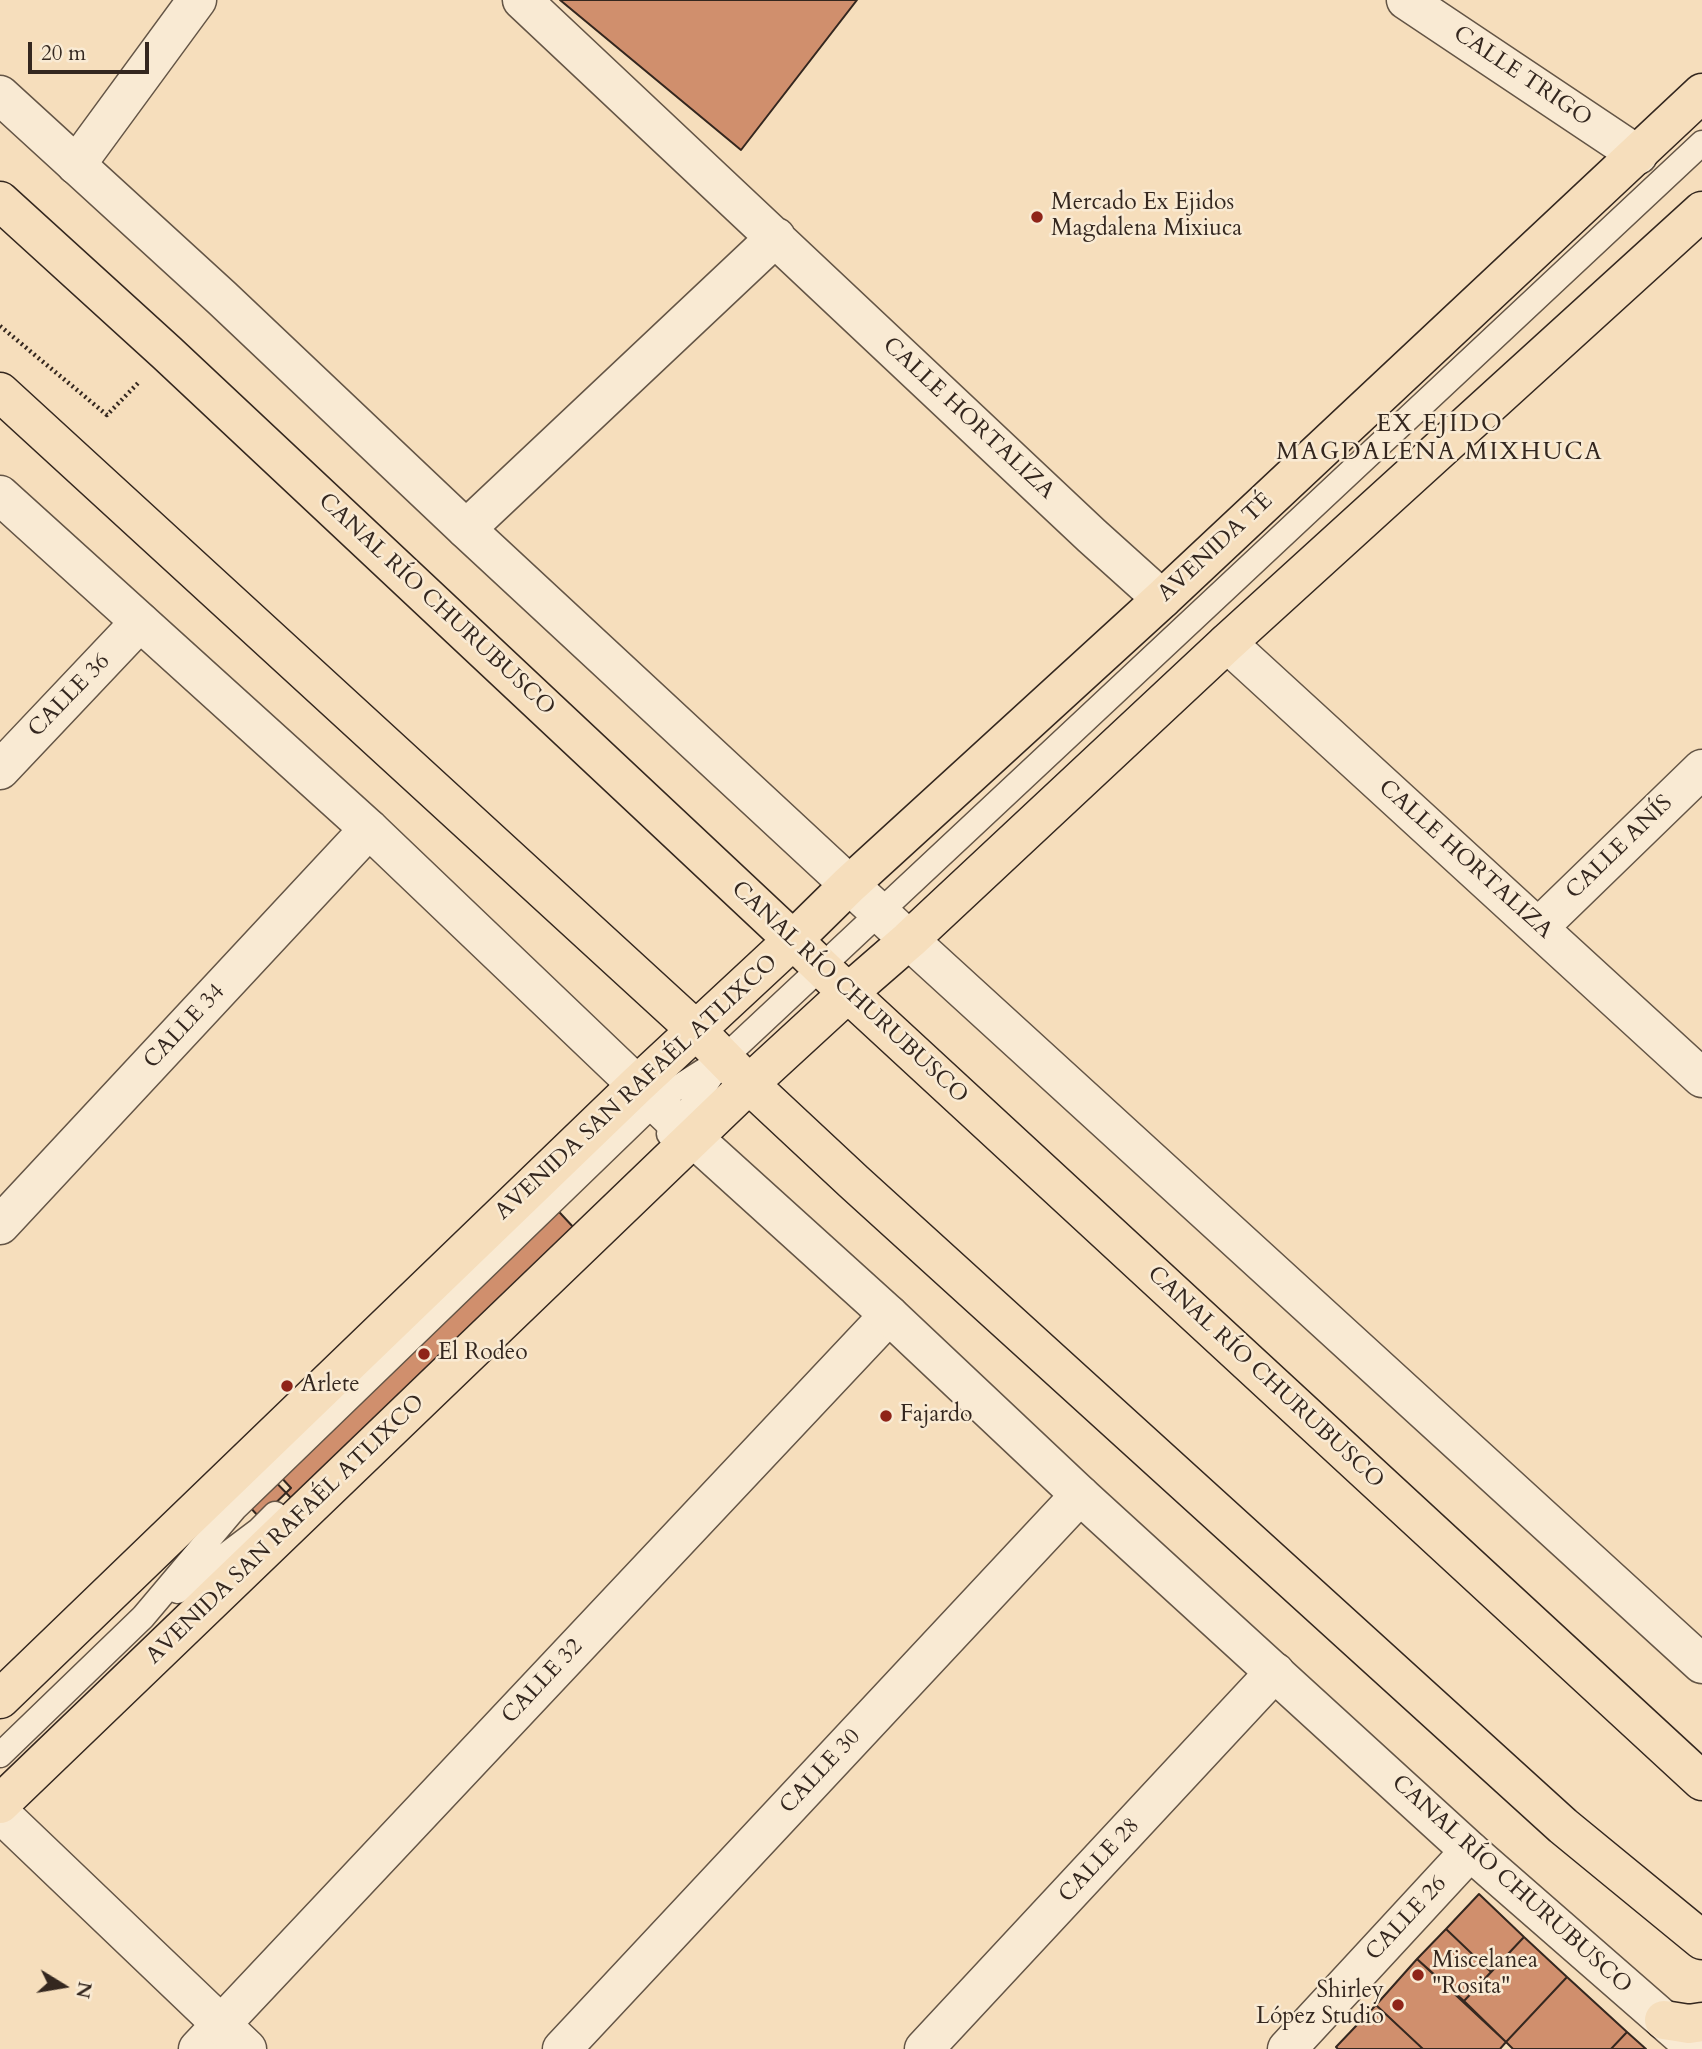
<!DOCTYPE html>
<html>
<head>
<meta charset="utf-8">
<style>
	body { margin:0 }
	#map { position:relative; width:1702px; height:2049px; overflow:hidden; background:#f6debc; font-family:Cardo,serif }
	canvas { display:block }
	.north { position:absolute; left:28px; top:1951px; width:70px; height:70px; -webkit-text-stroke:5px #f9ead3; paint-order:stroke; rotate:101deg; font-size:19px; font-weight:700; line-height:28px; text-align:center; color:#34271f }
	.north::after { content:''; display:block; margin:auto; width:24px; height:32px; background:#34271f; clip-path:polygon(50% 0,100% 100%,50% 72%,0 100%) }
	.scale { position:absolute; left:28px; top:42px; width:121px; height:32px; box-sizing:border-box; border:4px solid #34271f; border-top:0; padding-left:9px; font-size:21px; line-height:24px; white-space:nowrap; color:#34271f; -webkit-text-stroke:5px #f9ead3; paint-order:stroke }
</style>
</head>
<body>
<div id="map">
<canvas width="1702" height="2049"></canvas>
<div class="north">N</div>
<div class="scale">20 m</div>
</div>
<script>
const c = document.querySelector('canvas').getContext('2d');
c.lineJoin = 'round';
function paint(path, color) {
  c.fillStyle = color;
  c.fill(path, 'evenodd');
}
function strokePath(path, color, width, dash) {
  c.strokeStyle = color;
  c.lineWidth = width;
  c.lineCap = dash ? 'butt' : 'round';
  c.setLineDash(dash || []);
  c.stroke(path);
}
function label(font, color, halo, rows, align = 'center') {
  c.font = font + ' Cardo,serif';
  c.lineWidth = 5;
  c.setLineDash([]);
  c.textBaseline = 'middle';
  c.strokeStyle = halo;
  c.fillStyle = color;
  for (const [text, x, y, turn = 0] of rows) {
    c.save();
    c.translate(x, y);
    c.rotate((+turn || 0) * Math.PI / 180);
    c.textAlign = isNaN(turn) ? turn : align;
    if (halo) c.strokeText(text, 0, 0);
    c.fillText(text, 0, 0);
    c.restore();
  }
}
const building = new Path2D(`
	M560,0H857L741,150Z
	M548,1200L575,1229L293,1500L266,1472Z
	M278,1474L291,1488L260,1518L247,1504Z
	M1479,1894L1524,1937L1491,1972L1446,1929Z
	M1446,1929L1491,1972L1464,2001L1417,1959Z
	M1524,1937L1567,1977L1506,2042L1464,2001Z
	M1417,1959L1506,2042L1500,2049H1423L1376,2005Z
	M1567,1977L1627,2032L1611,2049H1513L1506,2042Z
	M1376,2005L1423,2049H1338L1336,2047Z
	M1627,2032L1646,2049H1611Z`);
paint(building, '#d08f6d');
strokePath(building, '#34271f', 2);
const service = new Path2D(`
	M669,1134L679,1125L717,1067
	M178,1591L259,1530L275,1514
	M0,1755L143,1617L235,1508L655,1102L724,1058L1702,143`);
const minor = new Path2D(`
	M522,0L1092,536L1162,599
	M1406,0L1638,155
	M76,165L197,0
	M466,529L776,237
	M1227,643L1702,1078
	M0,770L140,622
	M1539,927L1702,769
	M0,1225L369,829
	M198,2049L889,1315
	M562,2049L1080,1495
	M924,2049L1275,1672
	M1287,2049L1470,1851`);
const tertiary = new Path2D(`
	M0,95L222,298L466,529L909,940L1702,1664
	M0,495L369,829L679,1125L889,1315L1080,1495L1470,1851L1697,2049
	M0,1813L247,2049`);
const primary = new Path2D(`
	M0,201L167,353L793,940L848,993L1702,1781
	M0,392L696,1030L749,1084L854,1182L1563,1826L1702,1940
	M0,1699L637,1085L793,940L849,885L1162,599L1702,93
	M0,1804L749,1084L848,993L909,940L1227,643L1702,211
	M1664,2020L1689,2024L1702,2022`);
strokePath(service, '#645546', 27);
strokePath(minor, '#645546', 41);
strokePath(tertiary, '#645546', 41);
strokePath(primary, '#34271f', 41);
strokePath(new Path2D(`
	M0,326L107,415L140,381`), '#34271f', 4.5, [2, 3.5]);
strokePath(service, '#f9ead3', 24);
strokePath(minor, '#f9ead3', 38);
strokePath(tertiary, '#f9ead3', 38);
strokePath(primary, '#f6debc', 38);
for (const [x, y, r, color] of [
	[1037,217,7,"#8f2418"],
	[424,1354,7,"#8f2418"],
	[287,1386,7,"#8f2418"],
	[886,1416,7,"#8f2418"],
	[1418,1975,7,"#8f2418"],
	[1398,2005,7,"#8f2418"]
]) {
  const dot = new Path2D();
  dot.arc(x, y, r, 0, 2 * Math.PI);
  c.fillStyle = color;
  c.fill(dot);
  strokePath(dot, '#f9ead3', 2.5);
}
label('23px', '#34271f', '#f9ead3', [
	["CALLE TRIGO",1522,77,34],
	["CALLE HORTALIZA",968,419,43],
	["AVENIDA TÉ",1216,548,-43],
	["CANAL RÍO CHURUBUSCO",436,605,43],
	["CALLE 36",70,696,-46],
	["CALLE ANÍS",1620,848,-44],
	["CALLE HORTALIZA",1465,860,42],
	["CANAL RÍO CHURUBUSCO",849,993,43],
	["CALLE 34",185,1027,-47],
	["AVENIDA SAN RAFAÉL ATLIXCO",637,1088,-43],
	["CANAL RÍO CHURUBUSCO",1265,1378,43],
	["AVENIDA SAN RAFAÉL ATLIXCO",286,1530,-44],
	["CALLE 32",543,1682,-47],
	["CALLE 30",821,1772,-47],
	["CALLE 28",1100,1861,-47],
	["CANAL RÍO CHURUBUSCO",1511,1885,42],
	["CALLE 26",1407,1919,-47]
]);
label('23px', '#34271f', '#f9ead3', [
	["Mercado Ex Ejidos",1051,204],
	["Magdalena Mixiuca",1051,230],
	["El Rodeo",438,1354],
	["Arlete",301,1386],
	["Fajardo",900,1416],
	["Miscelanea",1432,1962],
	["\"Rosita\"",1432,1988],
	["Shirley",1384,1992,"right"],
	["López Studio",1384,2018,"right"]
], 'left');
c.letterSpacing = '2px';
label('24px', '#34271f', '#f9ead3', [
	["EX EJIDO",1440,425],
	["MAGDALENA MIXHUCA",1440,453]
]);
c.letterSpacing = '0px';
</script>
</body>
</html>
